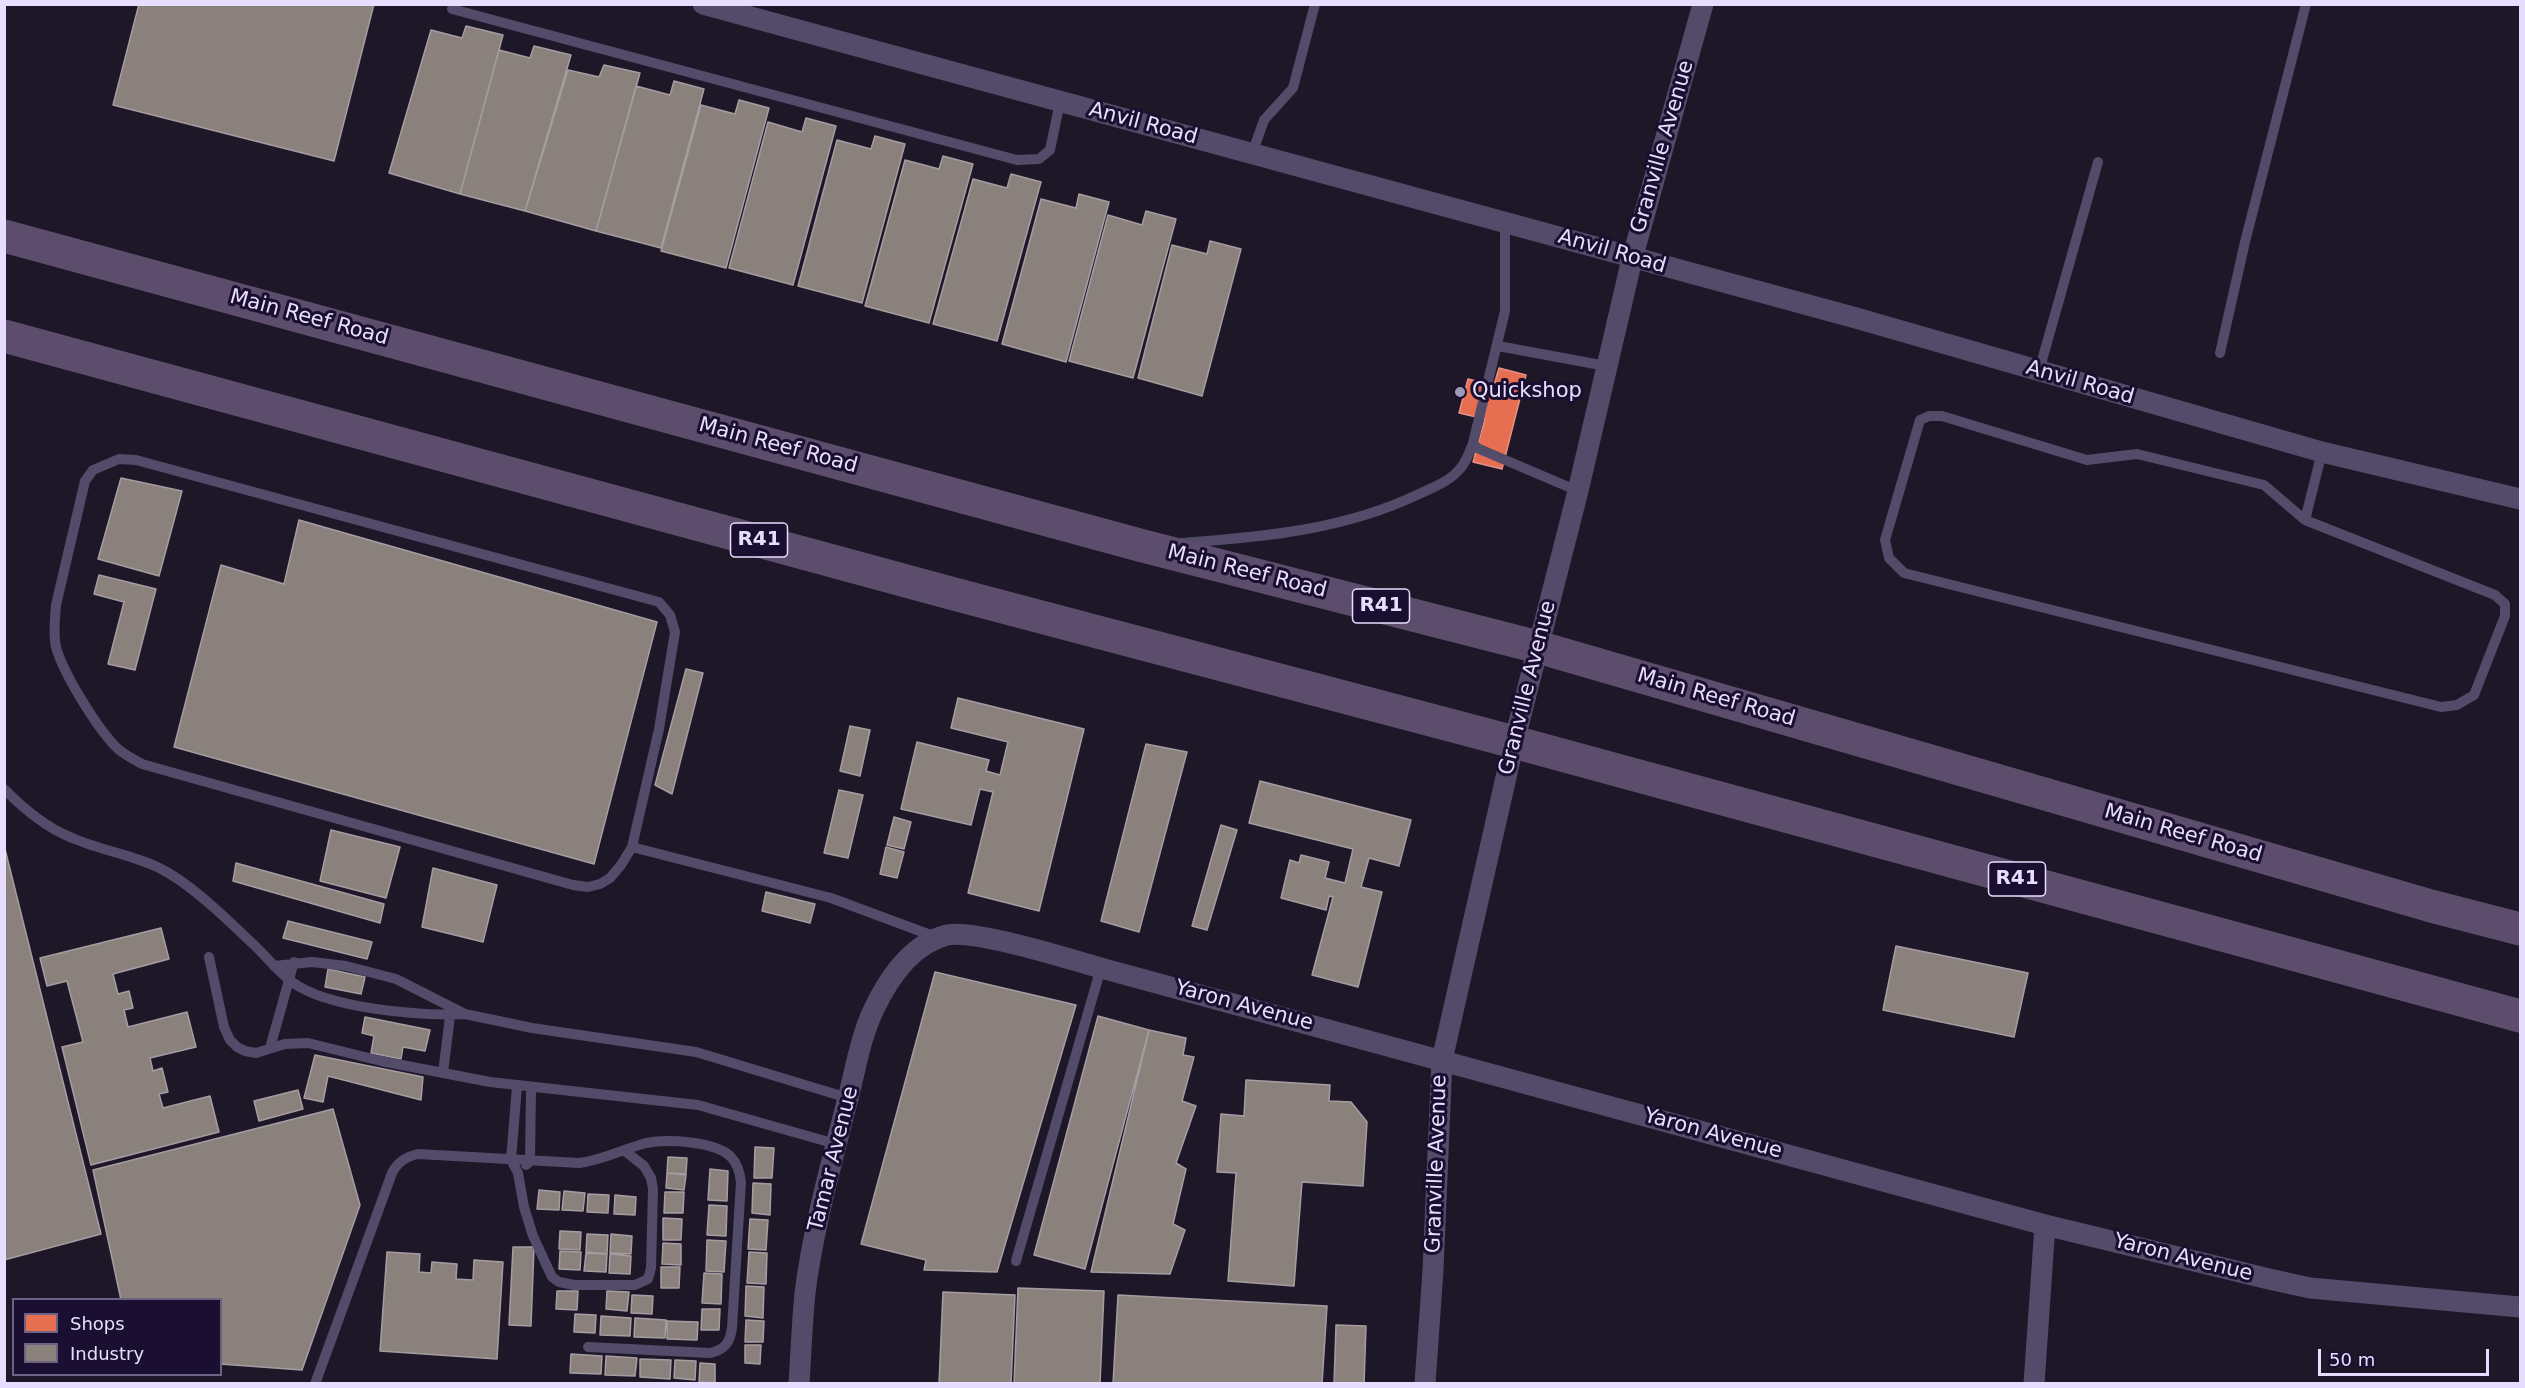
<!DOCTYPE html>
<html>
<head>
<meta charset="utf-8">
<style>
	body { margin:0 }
	#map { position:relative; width:2525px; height:1388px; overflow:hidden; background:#1d1728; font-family:"DejaVu Sans",sans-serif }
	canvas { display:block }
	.frame { position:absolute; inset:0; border:6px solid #e7deff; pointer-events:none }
	.legend { position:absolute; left:12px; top:1298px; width:210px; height:78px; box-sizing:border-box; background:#1a0f30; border:2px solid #6c6283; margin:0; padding:8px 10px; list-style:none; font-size:18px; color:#e7deff }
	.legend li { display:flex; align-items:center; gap:12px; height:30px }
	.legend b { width:30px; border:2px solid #6c6283 }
	.scale { position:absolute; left:2318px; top:1349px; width:171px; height:27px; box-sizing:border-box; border:3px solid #e7deff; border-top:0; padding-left:8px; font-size:18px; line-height:21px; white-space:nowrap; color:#e7deff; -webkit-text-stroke:4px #1a0f30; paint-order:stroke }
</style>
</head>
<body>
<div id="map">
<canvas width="2525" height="1388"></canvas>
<div class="frame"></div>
<ul class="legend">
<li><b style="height:16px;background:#e76f51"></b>Shops</li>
<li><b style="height:16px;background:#8a817c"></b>Industry</li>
</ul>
<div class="scale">50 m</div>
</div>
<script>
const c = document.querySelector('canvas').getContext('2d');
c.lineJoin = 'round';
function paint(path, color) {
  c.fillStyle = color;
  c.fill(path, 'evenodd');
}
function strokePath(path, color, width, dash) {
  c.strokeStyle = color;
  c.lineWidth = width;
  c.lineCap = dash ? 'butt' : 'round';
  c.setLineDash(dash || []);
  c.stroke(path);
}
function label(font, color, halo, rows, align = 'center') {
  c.font = font + ' "DejaVu Sans",sans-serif';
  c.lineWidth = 6;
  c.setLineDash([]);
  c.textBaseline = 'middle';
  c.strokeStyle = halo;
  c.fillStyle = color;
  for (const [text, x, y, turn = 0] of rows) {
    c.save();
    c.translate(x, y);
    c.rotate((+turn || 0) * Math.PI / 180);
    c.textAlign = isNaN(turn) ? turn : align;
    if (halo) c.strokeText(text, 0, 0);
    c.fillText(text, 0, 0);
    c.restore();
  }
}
const shops = new Path2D(`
	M1499,368L1526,375L1502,469L1473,462L1485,419L1459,413L1468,379L1494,385Z`);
paint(shops, '#e76f51');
strokePath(shops, '#e79085', 1.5);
const industry = new Path2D(`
	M139,4H374L334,161L113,105Z
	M466,26L503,35L460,194L389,173L431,30L462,38Z
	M534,46L571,55L525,211L460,194L499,50L530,58Z
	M604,65L640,73L596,231L525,211L568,70L599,77Z
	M674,81L704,89L661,248L596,231L636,86L670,95Z
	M739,100L769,108L726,268L661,251L701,105L735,114Z
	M806,118L836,126L793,285L729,268L768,122L802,132Z
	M875,136L905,144L862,303L798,286L837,140L871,149Z
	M943,156L973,164L929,323L865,306L905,160L939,169Z
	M1011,174L1041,182L997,341L933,324L973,179L1007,188Z
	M1079,194L1109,202L1066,362L1002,344L1041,199L1076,208Z
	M1146,211L1176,219L1133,378L1069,361L1108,215L1142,225Z
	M1210,241L1241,249L1202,396L1138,378L1172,245L1207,254Z
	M121,478L182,491L159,576L98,559Z
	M299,520L657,622L594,864L174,747L221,565L284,584Z
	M99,575L156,589L135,670L108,664L124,602L94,594Z
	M686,669L703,673L672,794L655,785Z
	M958,698L1084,729L1039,911L968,893L993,792L980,789L971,825L901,809L917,742L989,760L986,771L1000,775L1008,742L951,728Z
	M850,726L870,730L860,776L840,771Z
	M1146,744L1187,752L1139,932L1101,921Z
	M1260,781L1411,820L1399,866L1369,858L1361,887L1382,892L1358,987L1312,975L1333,897L1329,896L1326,910L1281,898L1290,860L1299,863L1301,855L1329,862L1325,878L1345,883L1353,849L1249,823Z
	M839,790L863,795L848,858L824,853Z
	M894,817L911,822L904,849L887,845Z
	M1221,825L1237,830L1207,930L1192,926Z
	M331,830L400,847L386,898L320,881Z
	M4,845L101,1234L4,1260Z
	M886,847L904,852L897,878L880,874Z
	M236,863L384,904L380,923L233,881Z
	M433,868L497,885L483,942L422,927Z
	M766,892L815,904L810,923L762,911Z
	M288,921L372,942L367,959L283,938Z
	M161,928L169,959L113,974L118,994L129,991L133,1008L124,1010L128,1027L187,1012L196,1047L150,1058L153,1071L162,1068L168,1092L159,1094L163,1108L210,1096L219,1132L91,1165L62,1047L83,1042L67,981L47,986L40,958Z
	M1896,946L2028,973L2014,1037L1883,1010Z
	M328,969L365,977L361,994L325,987Z
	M935,972L1076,1005L997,1272L924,1270L926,1260L861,1244Z
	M1098,1016L1149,1030L1085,1269L1034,1255Z
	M365,1017L430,1030L425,1051L403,1047L401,1059L371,1053L374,1036L362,1033Z
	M1149,1030L1186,1038L1183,1055L1194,1057L1182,1101L1196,1106L1176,1163L1186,1169L1173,1224L1185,1230L1170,1274L1091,1272Z
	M315,1055L423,1077L421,1100L328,1076L323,1102L304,1098Z
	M1246,1080L1330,1085L1329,1101L1351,1102L1367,1122L1363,1186L1302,1182L1294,1286L1228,1281L1236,1173L1217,1172L1221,1114L1244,1116Z
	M298,1090L303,1109L259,1121L254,1101Z
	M333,1109L360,1205L302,1370L220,1364V1300H121L93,1170Z
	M755,1147L774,1148L772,1178H754Z
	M668,1157L687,1158L686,1174L667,1173Z
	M710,1169L728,1171L727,1201L708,1200Z
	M667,1173L686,1175L684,1190L666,1188Z
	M753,1183L771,1184L770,1215L752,1213Z
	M539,1190L560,1192L559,1210L537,1209Z
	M564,1191L585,1193L583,1211L562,1210Z
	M665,1192H684L683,1213H664Z
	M588,1194L609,1195L608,1213L587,1212Z
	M615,1195L636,1197L635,1215L614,1214Z
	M709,1205L727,1206L726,1236L707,1235Z
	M663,1218L682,1219L681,1240H663Z
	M750,1219L768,1220L766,1250L748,1249Z
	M560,1231L581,1232L580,1250L559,1249Z
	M587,1234L608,1235L607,1254L586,1252Z
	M611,1234L632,1236L631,1254L610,1253Z
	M707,1240L726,1241L724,1272L706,1271Z
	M663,1243L681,1244V1265L662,1264Z
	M513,1247H534L531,1326L509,1325Z
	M560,1251L581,1252L580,1270L559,1269Z
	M387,1252L420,1254L419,1272L431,1273L432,1262L457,1264L456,1279L473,1280L474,1260L503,1262L497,1359L380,1351Z
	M749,1252L767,1253L766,1284L747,1283Z
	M586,1253L607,1254L606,1272L584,1271Z
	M610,1254L631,1256L630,1274L609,1273Z
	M661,1267H680L679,1288H661Z
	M704,1273L722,1274L721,1304L702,1303Z
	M746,1286L764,1287L763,1318L745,1316Z
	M1018,1288L1104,1291L1100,1384H1014Z
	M557,1291H578L577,1310L556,1309Z
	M607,1291L629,1292L627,1311L606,1309Z
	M943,1292L1015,1295L1011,1384H939Z
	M632,1295L653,1296L652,1314L631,1313Z
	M1118,1295L1327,1306L1322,1384H1113Z
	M702,1309H720L719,1330H701Z
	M575,1314L596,1315L595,1333L574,1332Z
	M601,1316L631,1318L630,1336L600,1335Z
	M635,1318L666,1320L665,1338L634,1337Z
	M746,1320L764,1321L763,1342H745Z
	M667,1321L698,1322L697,1340L667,1339Z
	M1336,1325L1366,1326L1364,1384H1334Z
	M745,1345H761L760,1364L745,1363Z
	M571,1354L602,1356L601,1374L570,1373Z
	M606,1356L637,1358L635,1376L605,1375Z
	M640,1359L671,1360L670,1379L640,1377Z
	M675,1360L696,1361L695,1380L674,1378Z
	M700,1363L715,1364V1383L699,1382Z`);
paint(industry, '#8a817c');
strokePath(industry, '#a69da3', 1.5);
strokePath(new Path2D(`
	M452,9L1017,160L1039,159L1050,150L1060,102
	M1252,154L1264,120L1293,88L1315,4
	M1505,222V311L1473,443L1477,448L1578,491
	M1498,346L1606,366
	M2220,353L2245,242L2306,4
	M2039,371L2098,162
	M1929,416H1942L2087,460L2137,454L2264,485L2305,520L2495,595L2505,604V616L2474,695L2457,705L2441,707L1904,573L1889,558L1885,540L1920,420Z
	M119,459L136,460L659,602L670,615L675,632L659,729L632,847L621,865L610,878L600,884L588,887L573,885L142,764C132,758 122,754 115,746C96,726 63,673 56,647C53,633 55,619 56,605L85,481L93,470Z
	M2305,520L2322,452
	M1182,543C1263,537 1344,530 1419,494C1432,488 1448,482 1458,471C1466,463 1469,453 1473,443
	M4,789C23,808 45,827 70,837C101,851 136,855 165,871C194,887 229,921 253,944C266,956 277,971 292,982C329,1009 420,1016 465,1014
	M632,847L831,898L936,937
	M209,957L224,1027L230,1040L237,1047L245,1051L256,1053L285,1044L308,1043L381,1061L490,1082L698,1105L836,1144
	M274,966L312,962L346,966L396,979L465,1014L532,1028L696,1052L848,1098
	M270,1048L294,962
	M443,1073L451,1008
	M517,1086L511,1160L518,1173L524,1207L533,1236L552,1277L559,1282L574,1285H635L648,1279L651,1268L653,1189L651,1178L644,1166L625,1151
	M526,1165L530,1161L531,1088
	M1016,1261L1101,968
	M315,1384L392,1173C398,1162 405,1157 418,1154L579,1163C603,1160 623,1149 646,1143C666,1139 716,1141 731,1157C738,1164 740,1173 741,1182L732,1328C730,1342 725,1350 710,1353L588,1347`), '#524b69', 10);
strokePath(new Path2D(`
	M703,4L1856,318L2322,452L2520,499
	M799,1384C801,1353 802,1323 805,1293C813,1229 831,1165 847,1102C855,1072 860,1039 873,1011C888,979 911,944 947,935C974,929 1069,959 1101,968L2045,1225L2269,1279L2310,1288L2520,1307
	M1425,1384L1433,1270L1442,1060L1514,742L1578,491L1632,259L1703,4
	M2034,1384L2045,1225`), '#524b69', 21);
strokePath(new Path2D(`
	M4,236L1143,546L1538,647L2431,906L2520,929
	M4,336L954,594L1514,742L2520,1016`), '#5d4d6d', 33);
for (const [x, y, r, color] of [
	[1460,392,6,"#a098b4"]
]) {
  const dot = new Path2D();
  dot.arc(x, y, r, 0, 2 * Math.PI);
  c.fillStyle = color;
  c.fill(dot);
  strokePath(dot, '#1a0f30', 2);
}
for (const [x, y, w] of [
	[759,540,57],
	[1381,606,57],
	[2017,879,57]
]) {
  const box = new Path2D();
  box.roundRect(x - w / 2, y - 17, w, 34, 4.5);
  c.fillStyle = '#1a0f30';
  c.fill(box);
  strokePath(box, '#e7deff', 1.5);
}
label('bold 20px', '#e7deff', null, [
	["R41",759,540],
	["R41",1381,606],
	["R41",2017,879]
]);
label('21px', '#e7deff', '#1a0f30', [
	["Anvil Road",1143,124,15],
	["Granville Avenue",1663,147,-74],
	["Anvil Road",1612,252,16],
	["Main Reef Road",309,318,15],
	["Anvil Road",2080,383,16],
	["Main Reef Road",778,446,15],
	["Main Reef Road",1247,572,14],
	["Granville Avenue",1528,688,-76],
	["Main Reef Road",1716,698,16],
	["Main Reef Road",2183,834,16],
	["Yaron Avenue",1244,1006,15],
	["Yaron Avenue",1713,1134,15],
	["Tamar Avenue",834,1159,-76],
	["Granville Avenue",1437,1164,-88],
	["Yaron Avenue",2183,1258,14]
]);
label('21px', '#e7deff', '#1a0f30', [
	["Quickshop",1472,392]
], 'left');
</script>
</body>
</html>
